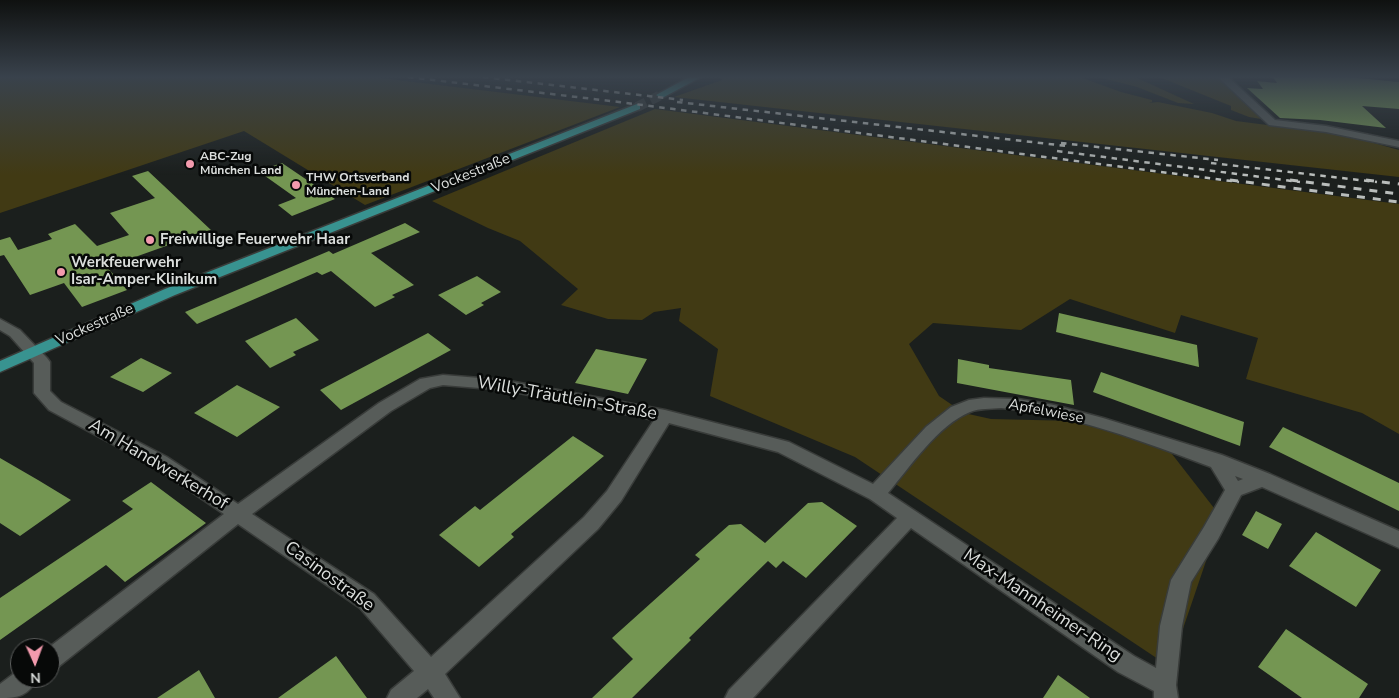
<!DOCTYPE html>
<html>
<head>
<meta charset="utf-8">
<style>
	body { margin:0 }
	#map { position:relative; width:1399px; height:698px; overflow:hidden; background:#1b1f1d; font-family:"Nunito Sans",sans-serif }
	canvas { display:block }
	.north { position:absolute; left:10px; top:638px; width:50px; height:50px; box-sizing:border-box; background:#070908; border:1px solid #5c5e5d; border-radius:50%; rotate:178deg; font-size:14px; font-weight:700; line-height:20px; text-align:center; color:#dbdedc }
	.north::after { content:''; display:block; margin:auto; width:18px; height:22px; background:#f29aad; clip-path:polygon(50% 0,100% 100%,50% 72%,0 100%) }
</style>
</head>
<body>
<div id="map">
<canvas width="1399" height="698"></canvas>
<div class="north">N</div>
</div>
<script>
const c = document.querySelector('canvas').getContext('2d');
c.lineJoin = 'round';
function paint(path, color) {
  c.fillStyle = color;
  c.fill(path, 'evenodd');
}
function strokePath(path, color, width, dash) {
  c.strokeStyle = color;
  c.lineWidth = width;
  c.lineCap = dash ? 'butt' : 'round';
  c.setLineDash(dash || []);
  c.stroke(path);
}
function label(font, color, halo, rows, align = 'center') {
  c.font = font + ' "Nunito Sans",sans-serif';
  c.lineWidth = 5;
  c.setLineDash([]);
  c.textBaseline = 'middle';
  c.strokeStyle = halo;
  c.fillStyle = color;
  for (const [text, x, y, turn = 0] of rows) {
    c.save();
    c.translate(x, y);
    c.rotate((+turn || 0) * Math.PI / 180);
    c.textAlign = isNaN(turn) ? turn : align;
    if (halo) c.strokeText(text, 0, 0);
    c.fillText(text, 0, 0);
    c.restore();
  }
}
paint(new Path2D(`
	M0,77H373L620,107L365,205L244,131L0,213Z
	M721,77H1080L1121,92L1152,100V102L1149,103L1158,102L1212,113L1236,121L1345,135L1399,150V177L674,97L722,80Z
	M1098,77H1135L1194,104L1178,103L1137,87Z
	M1159,77H1216L1260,114L1261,119L1249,117L1231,110V106Z
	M655,109L1399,204V434L1362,413L1246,379L1258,338L1181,315L1175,333L1070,299L1021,330L933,323L909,344L939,396L964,413L991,419L1076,421L1165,445L1221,517L1170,667L855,457L710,396L718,349L679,321L681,308L654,312L642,320L608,319L561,305L578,289L520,241L488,228L432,201Z`), '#413a14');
paint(new Path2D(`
	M1273,77H1348L1399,82V109L1362,106L1386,128L1320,120L1280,118L1247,88L1263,89L1257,81L1277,83Z
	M282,163L335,199L292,216L278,205L296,198L258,171Z
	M148,171L211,230L107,267L127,290L82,307L64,283L30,295L4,255L0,256V240L10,237L18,250L52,239L48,234L75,224L97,246L129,235L110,213L155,198L132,176Z
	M405,223L420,232L371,253L414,285L392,295L395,297L375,307L331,271L322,275L317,272L197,324L185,312L329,251L333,254Z
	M477,276L501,292L481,303L484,305L466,315L438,295Z
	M1059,313L1197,345L1199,367L1056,332Z
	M296,318L319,340L293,352L296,355L270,368L245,341Z
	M428,333L451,350L341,410L320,390Z
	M596,349L647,359L628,394L575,383Z
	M141,358L172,373L143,392L110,377Z
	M958,359L989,365V368L1071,380L1074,405L957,383Z
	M1101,372L1244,422L1240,446L1093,392Z
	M237,385L280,407L237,437L194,413Z
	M1283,427L1399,483V511L1269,447Z
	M573,436L604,456L511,534L514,537L479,567L439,535L475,506L480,510Z
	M0,458L38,480L71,500L20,536L0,523Z
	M151,482L206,523L125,582L106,565L0,640V598L133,509L122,501Z
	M822,502L857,526L806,578L783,561L776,568L768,561L689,638L691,640L632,698H592L633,659L612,638L700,559L695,555L729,525L741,524L765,543L808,503Z
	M1256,511L1282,524L1268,549L1242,535Z
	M1316,532L1381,570L1356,607L1289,566Z
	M1286,629L1368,684L1359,698H1302L1258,667Z
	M336,656L367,698H278Z
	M199,670L215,698H157Z
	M1058,675L1090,698H1043Z`), '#749652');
strokePath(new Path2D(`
	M637,107L661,95`), '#383c3a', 10, [10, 5]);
const minor = new Path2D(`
	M1218,77H1228L1275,120L1326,126L1399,141V147L1326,132L1269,125Z
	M0,319L20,330L47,358L50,362V391L61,402L167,457L238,504L379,403L420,379L443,375L504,380L665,410L789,442L873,484L926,427L951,407L969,400L984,398L1018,399L1054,405L1103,418L1222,455L1270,474L1399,531V548L1262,487L1241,495L1218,539L1191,582L1182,626L1176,685L1178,698H1154V691L1118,672L911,528L753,698H725L729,690L897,518L870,499L778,452L669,423L621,501L598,529L445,674L460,698H434L428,689L417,698H387L391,690L414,671L360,608L238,524L58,667L50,671V648H48L224,514L155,467L49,410L34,393V363L10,336L0,330ZM443,385L504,390L654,420L607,491L584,517L431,657L374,594L252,514L391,411L430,388ZM1001,408C1073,414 1144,442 1211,467L1225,490L1204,527L1171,580L1160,626L1156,668L1134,656L888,493C910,467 938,425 970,412C980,408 991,409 1001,408ZM1235,476L1243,479L1238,481Z
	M20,669V678H37C29,696 18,698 0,698V684Z`);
const major = new Path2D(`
	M689,77H701L664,97L661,98L656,95Z
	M637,104L640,105V109L175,295L0,372V361L165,289Z`);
strokePath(minor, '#393c3a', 3);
strokePath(major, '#393c3a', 3);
paint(minor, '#575c59');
paint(major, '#389390');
strokePath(new Path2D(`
	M408,77L619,102L1239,182
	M483,77L683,100
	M677,102L1067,146
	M1061,143L1218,160
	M1057,151L1300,182
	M1211,163L1377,182`), '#b9bdbb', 2.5, [5.5, 5.5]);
strokePath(new Path2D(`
	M1230,180L1399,202
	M1290,180L1399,194
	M1366,180L1399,184`), '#b9bdbb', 3, [8, 8]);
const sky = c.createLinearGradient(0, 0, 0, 175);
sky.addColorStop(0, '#0f1110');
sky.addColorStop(0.44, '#39424c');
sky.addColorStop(1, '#39424c00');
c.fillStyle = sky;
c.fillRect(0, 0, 1399, 175);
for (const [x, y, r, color] of [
	[190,164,5,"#f29aad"],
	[296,185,5,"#f29aad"],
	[150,240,5,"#f29aad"],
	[61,272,5,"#f29aad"]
]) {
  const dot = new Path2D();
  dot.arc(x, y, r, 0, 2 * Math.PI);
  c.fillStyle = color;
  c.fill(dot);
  strokePath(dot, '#070908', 2);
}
label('bold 12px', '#dbdedc', '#070908', [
	["ABC-Zug",200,157],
	["München Land",200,171],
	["THW Ortsverband",306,178],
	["München-Land",306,192]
], 'left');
label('15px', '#dbdedc', '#070908', [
	["Vockestraße",471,174,-22],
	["Vockestraße",95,325,-24],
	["Apfelwiese",1046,412,11]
]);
label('bold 15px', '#dbdedc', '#070908', [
	["Freiwillige Feuerwehr Haar",160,240],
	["Werkfeuerwehr",71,263],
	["Isar-Amper-Klinikum",71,280]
], 'left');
label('18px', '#dbdedc', '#070908', [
	["Willy-Träutlein-Straße",567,399,10],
	["Am Handwerkerhof",158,465,31],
	["Casinostraße",329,577,36],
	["Max-Mannheimer-Ring",1042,606,34]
]);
</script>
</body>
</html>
